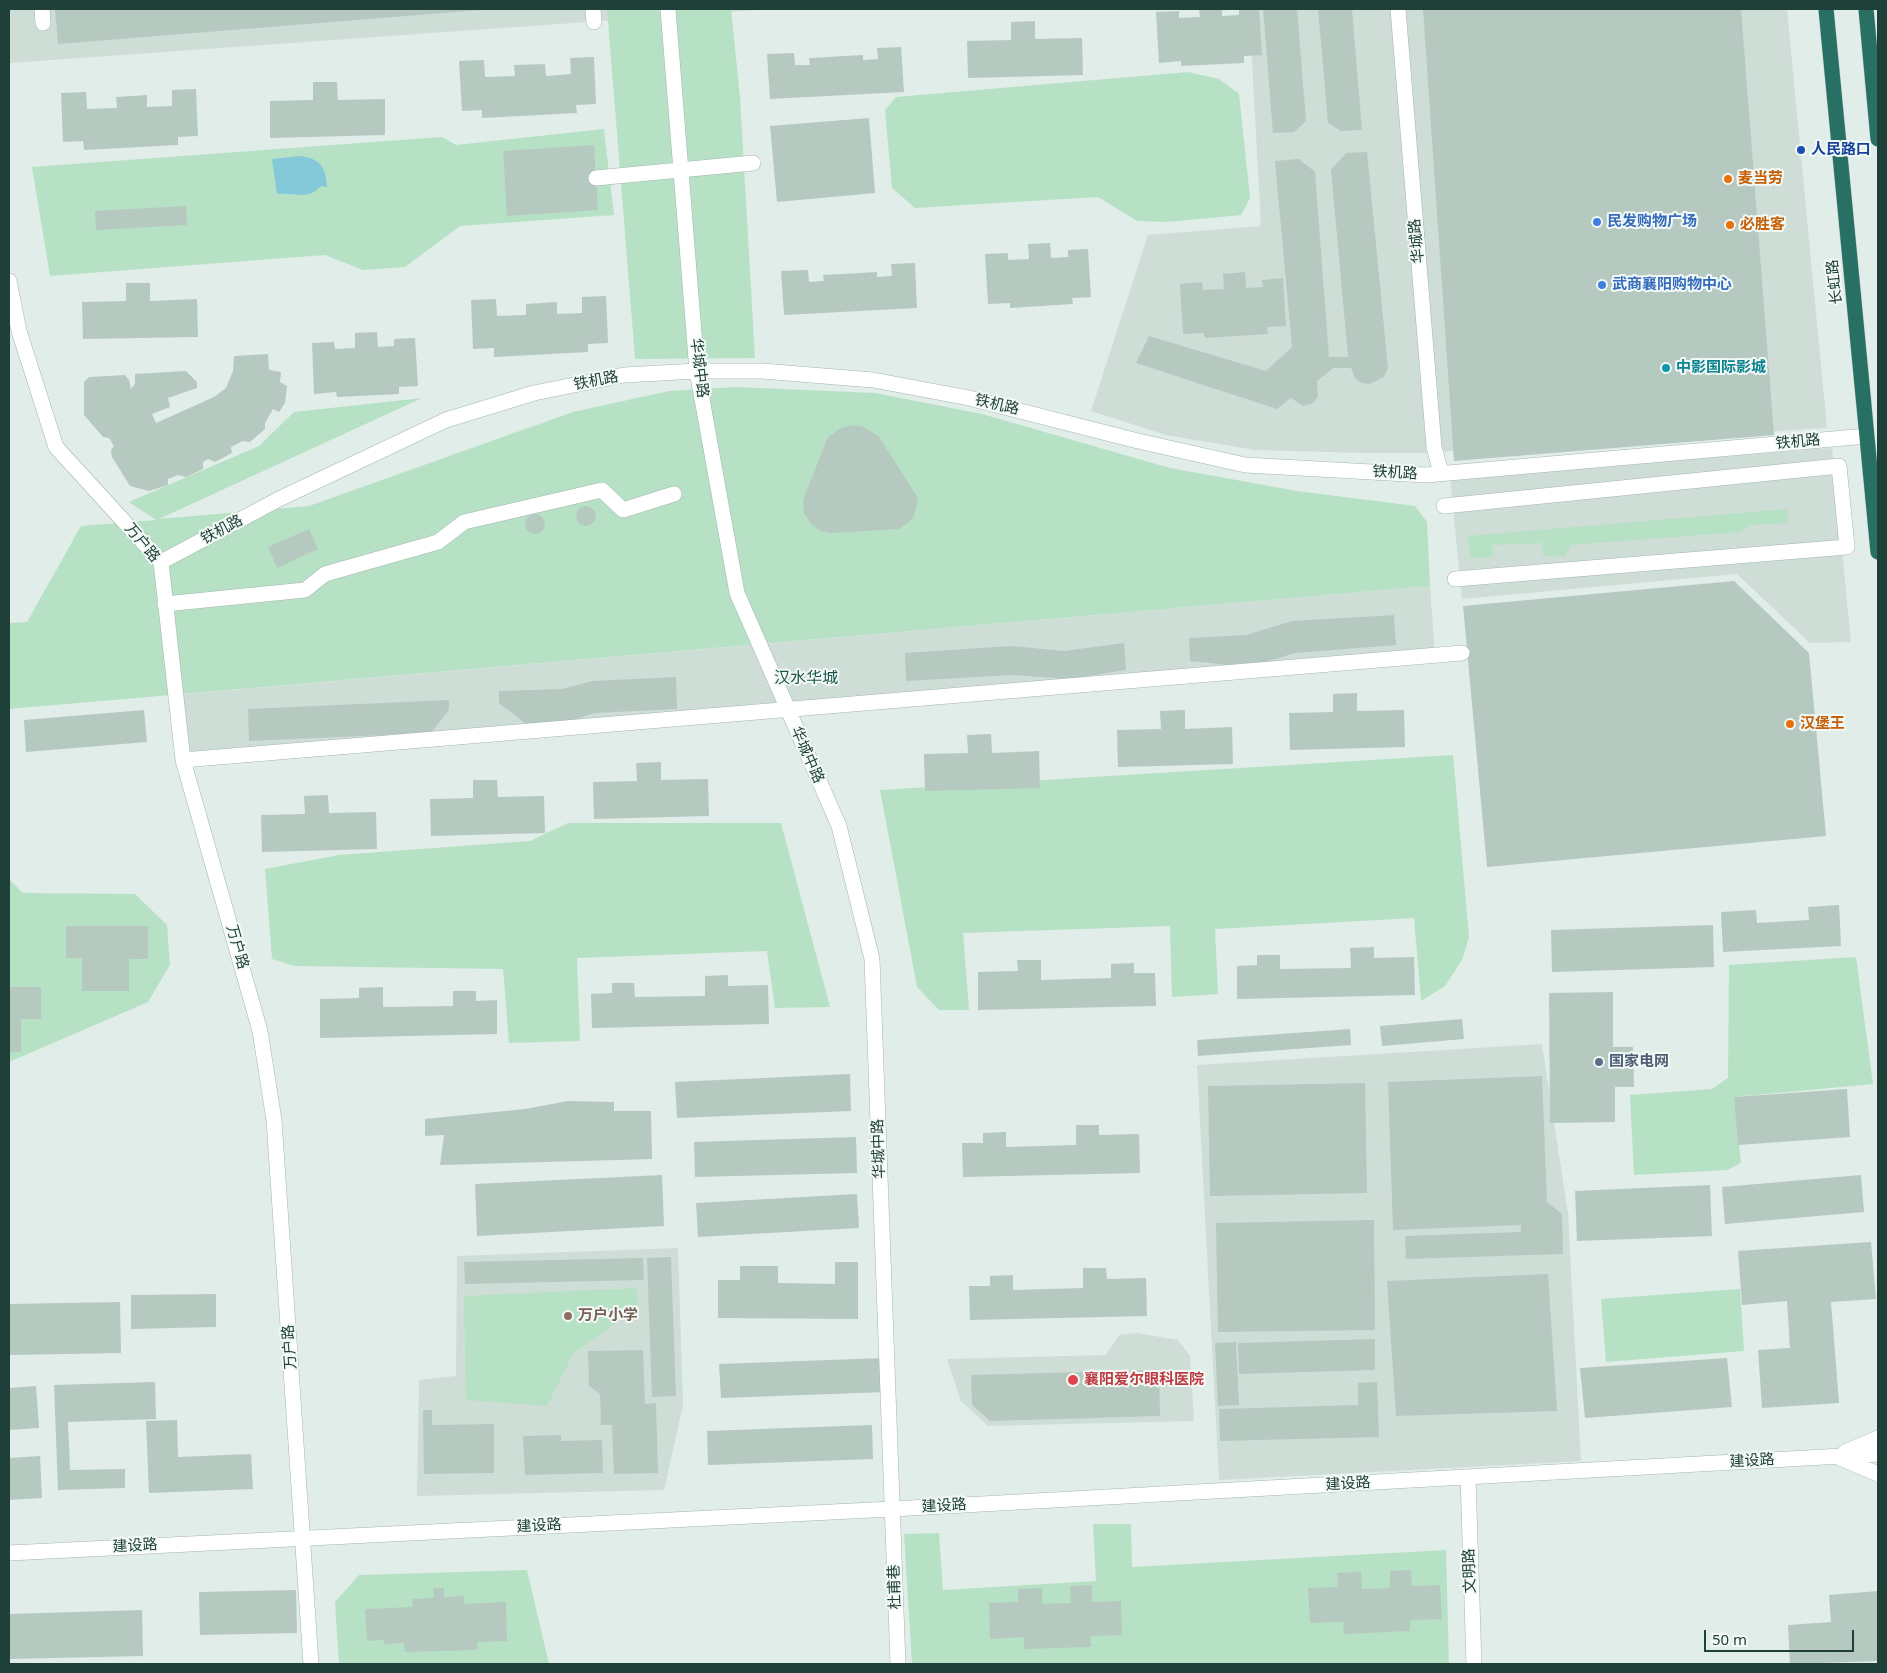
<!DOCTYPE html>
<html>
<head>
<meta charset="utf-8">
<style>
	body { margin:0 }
	#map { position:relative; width:1887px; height:1673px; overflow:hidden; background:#e1ede8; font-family:"Noto Sans",sans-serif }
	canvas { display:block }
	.frame { position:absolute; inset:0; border:10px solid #1f4038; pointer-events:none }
	.scale { position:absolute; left:1704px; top:1630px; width:150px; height:22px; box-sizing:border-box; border:2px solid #1f4038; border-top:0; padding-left:6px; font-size:15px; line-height:18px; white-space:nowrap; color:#1f4038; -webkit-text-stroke:4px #f2f9f6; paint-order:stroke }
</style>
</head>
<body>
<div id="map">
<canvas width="1887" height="1673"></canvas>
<div class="frame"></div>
<div class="scale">50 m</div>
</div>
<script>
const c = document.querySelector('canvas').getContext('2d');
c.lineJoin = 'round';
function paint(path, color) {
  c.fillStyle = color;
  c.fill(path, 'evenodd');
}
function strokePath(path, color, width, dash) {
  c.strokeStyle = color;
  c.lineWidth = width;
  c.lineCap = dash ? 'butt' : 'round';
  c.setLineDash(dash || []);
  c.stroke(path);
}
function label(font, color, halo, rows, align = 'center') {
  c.font = font + ' "Noto Sans","Noto Sans SC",sans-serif';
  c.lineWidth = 4;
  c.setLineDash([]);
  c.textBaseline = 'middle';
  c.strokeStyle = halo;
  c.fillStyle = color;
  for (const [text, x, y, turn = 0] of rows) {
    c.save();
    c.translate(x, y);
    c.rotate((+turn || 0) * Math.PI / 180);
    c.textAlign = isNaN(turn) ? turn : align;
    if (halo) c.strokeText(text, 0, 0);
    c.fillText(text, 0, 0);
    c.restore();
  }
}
paint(new Path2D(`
	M9,9H771L9,63Z
	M1249,9H1787L1827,428L1420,453H1365L1255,450L1166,435L1091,411L1148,235L1261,226Z
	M1832,448L1851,642L1810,643L1737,574L1462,599L1450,478Z
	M1430,586L1435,656L183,760L175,695Z
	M1542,1044L1568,1213L1581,1461L1219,1480L1197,1065Z
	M678,1248L683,1405L664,1490L417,1496L419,1380L456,1376L457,1256Z
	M1137,1333L1178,1340L1190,1356L1194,1421L988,1426L961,1401L947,1359L1106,1355L1119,1335Z`), '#cfddd7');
paint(new Path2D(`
	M607,9H731L740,97L755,358L635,359Z
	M1188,72L1219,79L1239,94L1250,198L1241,215L1167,222L1137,221L1098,197L915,208L892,188L885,110L896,97Z
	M604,129L614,215L460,226L405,267L363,270L325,255L50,276L32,167L442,137L456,145Z
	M736,387L875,393L982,414L1170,468L1297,491L1415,506L1427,522L1430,586L9,709V623L27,622L81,526L156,520L129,502L259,446L294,412L422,398L159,519L309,506L573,412L669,391Z
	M1787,509L1788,523L1751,525L1740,532L1571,545L1564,557L1543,556L1542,543L1492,545L1493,557L1470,558L1468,536Z
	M1453,755L1469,937L1462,960L1445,986L1421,1001L1414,918L1215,929L1218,994L1172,997L1170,926L963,933L969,1010H939L917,987L880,790Z
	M568,823H781L830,1007L775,1008L767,951L577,958L580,1041L509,1043L503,969L295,966L272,959L265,869L339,855L530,841Z
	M9,879L23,893L135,894L167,925L170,965L148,1002L9,1062Z
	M1856,957L1873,1084L1734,1097L1741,1163L1727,1170L1634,1175L1630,1095L1712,1089L1728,1078L1729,965Z
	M637,1288L638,1315L623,1318L573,1354L547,1406L466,1400L464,1296Z
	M1740,1289L1744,1351L1606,1362L1601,1299Z
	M1093,1524H1131L1132,1567L1446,1550L1449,1664H912L904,1534L939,1533L943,1590L1096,1581Z
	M527,1570L549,1664H339L335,1602L359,1575Z`), '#b7e1c4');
paint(new Path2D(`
	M301,156C321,159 326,168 327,187L321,186C307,201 295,192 277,194L272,159Z`), '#83c9d9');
paint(new Path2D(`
	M55,9H481V10L58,44Z
	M1199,9H1222V16L1239,15V9H1259L1262,55L1244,56V63L1181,66V61L1159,63L1156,12L1179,11V18L1200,17Z
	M1263,9H1297L1306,121L1294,132L1273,133Z
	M1318,9H1352L1362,130L1341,131L1328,123Z
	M1423,9H1741L1774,435L1454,461Z
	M1035,21V39L1082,38L1083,75L968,78L967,41L1011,40V22Z
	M901,47L904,92L770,99L767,54L794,53L795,65H810L809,58L863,55V60L878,59L877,48Z
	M594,57L596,104L576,105L577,113L482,118V110L462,111L459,61L484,60L485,77L515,76L514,65L545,64L546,76L571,74L570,58Z
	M313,82H337L338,100L385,99V135L270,138V101L313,100Z
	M196,89L198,136L178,137V145L84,150L83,141L63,142L61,93L86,92L87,109L117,108L116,97L147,95V107L172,106V90Z
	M869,118L875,193L777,202L770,126Z
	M594,145L598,210L507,216L503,151Z
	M1367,152L1388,368L1384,377L1370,384L1361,383L1355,378L1351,368H1333L1317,381L1318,397L1313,403L1303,406L1291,398L1277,409L1136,363L1149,336L1266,371L1292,347L1275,161L1299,159L1315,172L1329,357H1348L1331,170L1346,153Z
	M186,206L187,225L96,230L95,211Z
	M1050,243L1051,258L1068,257V250L1088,249L1091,297L1072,298L1073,304L1010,308V303L988,304L985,254L1008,253V260L1029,259L1028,244Z
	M915,263L917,308L784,315L781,271L808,270L809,282L824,281L823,275L877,272V277L892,276L891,264Z
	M1245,272L1246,288L1263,287L1262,280L1283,278L1286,326L1267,327L1268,334L1205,338L1204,333L1183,334L1180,284L1202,282L1203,290L1224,289L1223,274Z
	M126,283H150V301L197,299L198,337L83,339L82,302L126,301Z
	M606,296L608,343L588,344V352L494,357V348L473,349L471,300L496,299L497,316L526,315V304L557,302V314L582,313V297Z
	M377,332L378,347L394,346V339L415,338L418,386L399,387V394L337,397L336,392L314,394L312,343L334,342L335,349L355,348V333Z
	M268,354L269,370L281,372L280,382L287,386L285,403L279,412L273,409L265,423V429L250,442L243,441L231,447L232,453L215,462L208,459L203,462V469L186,477L178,475L168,479V485L149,491L130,486L112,457L111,450L114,446L109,438L103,437L84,415V382L89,377L125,375L129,380L131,389L135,384V374L186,371L197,382V388L168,398L170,407L152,414L156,423L214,397L226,388L233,371L234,356Z
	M853,425L864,427L879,437L918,498L914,516L909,522L899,529L830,533L821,531L811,524L804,513L803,500L828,437L841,428Z
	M576 516a10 10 0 1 1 20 0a10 10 0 1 1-20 0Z
	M525 524a10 10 0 1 1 20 0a10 10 0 1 1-20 0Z
	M309,529L318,549L277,568L268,547Z
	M1734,581L1809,653L1826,836L1487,867L1463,606Z
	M1394,615L1396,645L1295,653L1249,667L1190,661L1189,638L1246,635L1292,621Z
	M1124,643L1126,670L1069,679L1011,675L906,681L905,653L1011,646L1064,651Z
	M676,677L677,709L595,713L566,722L525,723L499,703V691L562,689L593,681Z
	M1357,693V711L1404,710L1405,747L1290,750L1289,713L1333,712V694Z
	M449,700V710L431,733L249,741L248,709Z
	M144,710L147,742L26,752L24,720Z
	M1185,710V729L1232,727L1233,764L1118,767L1117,730L1161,729L1160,711Z
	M991,734L992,753L1039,751L1040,788L925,791L924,754L968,753L967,735Z
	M661,762V780L708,779L709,816L594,819L593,782L637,781L636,763Z
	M473,780H497L498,797L544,796L545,833L431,836L430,799L473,798Z
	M328,795L329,813L376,812L377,849L262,852L261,815L305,814L304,796Z
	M1839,905L1841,946L1723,952L1721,912L1756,910L1757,923L1809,920L1808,907Z
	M1713,925L1714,967L1552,972L1551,930Z
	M66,926H148V959H129V991H82V958H66Z
	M1374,947V958L1414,957L1415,995L1237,999V966L1257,965V955H1280V969L1351,968L1350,948Z
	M1017,960H1041V980L1111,978V964L1134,963V973H1155L1156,1006L978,1010V972L1018,971Z
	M728,975V986L768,985L769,1024L592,1028L591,994L612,993V983H634L635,997L705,996V976Z
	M9,987H41V1019H21V1052H9Z
	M383,987V1007L453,1006V991H476V1001L497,1000V1034L320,1038V999L359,998V988Z
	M1613,992V1047H1633L1634,1087H1615V1122L1550,1123L1549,993Z
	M1462,1019L1464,1039L1382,1046L1380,1026Z
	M1350,1029L1351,1045L1198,1056L1197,1040Z
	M850,1074L851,1111L677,1118L675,1082Z
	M1542,1076L1547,1202L1562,1214L1563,1254L1406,1259L1405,1236L1521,1232V1225L1393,1230L1388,1082Z
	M1365,1083L1367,1193L1210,1196L1208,1086Z
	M1847,1089L1850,1137L1738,1145L1734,1097Z
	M568,1101L614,1102V1111H651L652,1159L440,1165L444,1135L425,1136V1119L525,1109Z
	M1076,1125H1099V1135L1139,1134L1140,1173L963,1177L962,1143H983V1133L1006,1132V1147L1076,1145Z
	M856,1137L857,1173L695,1177L694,1142Z
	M662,1175L664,1226L477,1236L475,1184Z
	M1861,1175L1864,1212L1725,1224L1722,1187Z
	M1710,1185L1712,1236L1577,1241L1575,1191Z
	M857,1194L859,1228L698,1237L696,1203Z
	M1374,1220L1375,1330L1218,1332L1216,1223Z
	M1871,1242L1876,1299L1831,1302L1839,1403L1762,1408L1758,1350L1790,1348L1787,1301L1742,1305L1738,1251Z
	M671,1257L676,1396L652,1397L647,1258Z
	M643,1258L644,1280L465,1284L464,1262Z
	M835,1262H858V1319L718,1318V1280H740V1266H778V1283L835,1284Z
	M1083,1268H1106L1107,1279L1146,1278L1147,1316L970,1320L969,1286H990V1276L1013,1275V1290L1083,1288Z
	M1548,1274L1557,1411L1396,1416L1387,1281Z
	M216,1294V1327L131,1329V1295Z
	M120,1302L121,1353L9,1355V1304Z
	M1375,1339V1370L1239,1374L1238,1343Z
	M1236,1342L1239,1405L1218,1406L1215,1343Z
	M643,1350L645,1404L656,1403L658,1473L614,1474L612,1425H601L600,1394L589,1386L588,1351Z
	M885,1358L886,1392L721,1398L719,1364Z
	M1727,1358L1732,1407L1585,1418L1580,1368Z
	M1159,1370L1160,1416L990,1421L972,1405L971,1375Z
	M155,1382L156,1419L68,1422L70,1470L125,1469V1488L58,1490L54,1385Z
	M1377,1382L1379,1437L1220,1441L1219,1409L1358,1405V1383Z
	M36,1386L39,1428L9,1430V1388Z
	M423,1410H432V1425L494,1424V1473L424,1474Z
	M177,1420L178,1457L251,1454L253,1489L149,1493L146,1421Z
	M872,1425L873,1459L708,1465L707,1431Z
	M561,1435V1441L602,1440L603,1473L525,1475L523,1436Z
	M40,1456L42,1498L9,1500V1458Z
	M1411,1570L1412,1586L1440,1585L1442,1619L1410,1620V1631L1344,1634L1343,1622L1310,1623L1308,1588L1338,1587L1337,1573L1361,1572L1362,1589L1390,1588V1571Z
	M1092,1585V1602L1121,1601L1122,1635L1090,1636L1091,1647L1024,1649V1637L990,1639L989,1603L1018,1602V1589L1042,1588V1604L1071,1603L1070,1586Z
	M433,1588H444V1597L464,1596V1604L506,1602L507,1641L477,1642V1650L405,1652L404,1643L384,1644V1640L367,1641L365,1609L413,1607L412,1599L434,1598Z
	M296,1590L297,1633L200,1635L199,1592Z
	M1878,1591V1661L1790,1664L1788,1625L1831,1622L1829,1595Z
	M142,1610L143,1656L9,1659V1614Z`), '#b6c9c1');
const minor = new Path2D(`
	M42,9L43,23
	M593,9L594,22
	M668,9L697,371L737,593L839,826L872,959L898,1664
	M1398,9L1434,447L1441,473
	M596,178L753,163
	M9,281L19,331L56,447L161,562L183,760L260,1031L274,1120L311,1664
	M1444,506L1839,466L1847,547L1455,579
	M161,562L279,499L446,420L534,393L624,375L697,371H762L873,380L969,398L1138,441L1245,465L1426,475L1867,436
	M165,604L305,590L325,574L438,542L464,522L602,490L623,510L674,494
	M183,760L1462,653
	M1845,1452L1878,1438
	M1840,1458L1878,1474
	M1468,1477L1474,1664
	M9,1553L892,1509L1878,1454`);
const highway = new Path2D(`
	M1826,9L1878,552
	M1866,9L1878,139`);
strokePath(minor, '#a3b6b0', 16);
strokePath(highway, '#c0cac7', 16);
strokePath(minor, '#fff', 15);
strokePath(highway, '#287063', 15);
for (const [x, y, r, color] of [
	[1801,150,5,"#1a4fb4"],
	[1728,179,5,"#e8710a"],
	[1597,222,5,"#3f7fe0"],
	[1730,225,5,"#e8710a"],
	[1602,285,5,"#3f7fe0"],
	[1666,368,5,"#0f9aa8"],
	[1790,724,5,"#e8710a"],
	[1599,1062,5,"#5c6f8a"],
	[568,1316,5,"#8d6e63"],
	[1073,1380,6,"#e0444e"]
]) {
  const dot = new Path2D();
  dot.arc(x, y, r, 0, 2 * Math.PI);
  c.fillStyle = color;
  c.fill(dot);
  strokePath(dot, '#f2f9f6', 2);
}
label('bold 15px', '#164399', '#f2f9f6', [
	["人民路口",1811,150]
], 'left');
label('bold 15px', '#c56008', '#f2f9f6', [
	["麦当劳",1738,179],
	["必胜客",1740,225],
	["汉堡王",1800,724]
], 'left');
label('bold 15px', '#366cbe', '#f2f9f6', [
	["民发购物广场",1607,222],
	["武商襄阳购物中心",1612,285]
], 'left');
label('15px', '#1f4038', '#f2f9f6', [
	["华城路",1417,241,-95],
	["长虹路",1835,282,-96],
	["华城中路",699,368,83],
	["铁机路",596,381,-11],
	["铁机路",997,405,13],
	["铁机路",1798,442,-5],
	["铁机路",1395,473,3],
	["铁机路",222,530,-28],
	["万户路",142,543,50],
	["华城中路",807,755,66],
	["万户路",237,947,74],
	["华城中路",879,1149,-92],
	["万户路",290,1347,-94],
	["建设路",1752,1461,-3],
	["建设路",1348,1484,-3],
	["建设路",944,1506,-3],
	["建设路",539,1526,-3],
	["建设路",135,1546,-3],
	["文明路",1470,1571,-92],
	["杜甫巷",895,1587,-92]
]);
label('bold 15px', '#0d838f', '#f2f9f6', [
	["中影国际影城",1676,368]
], 'left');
label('bold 15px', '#4e5e75', '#f2f9f6', [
	["国家电网",1609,1062]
], 'left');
label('bold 15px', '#785e54', '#f2f9f6', [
	["万户小学",578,1316]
], 'left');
label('bold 15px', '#be3a42', '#f2f9f6', [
	["襄阳爱尔眼科医院",1084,1380]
], 'left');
label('16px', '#195548', '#f2f9f6', [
	["汉水华城",806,678]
]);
</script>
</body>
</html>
